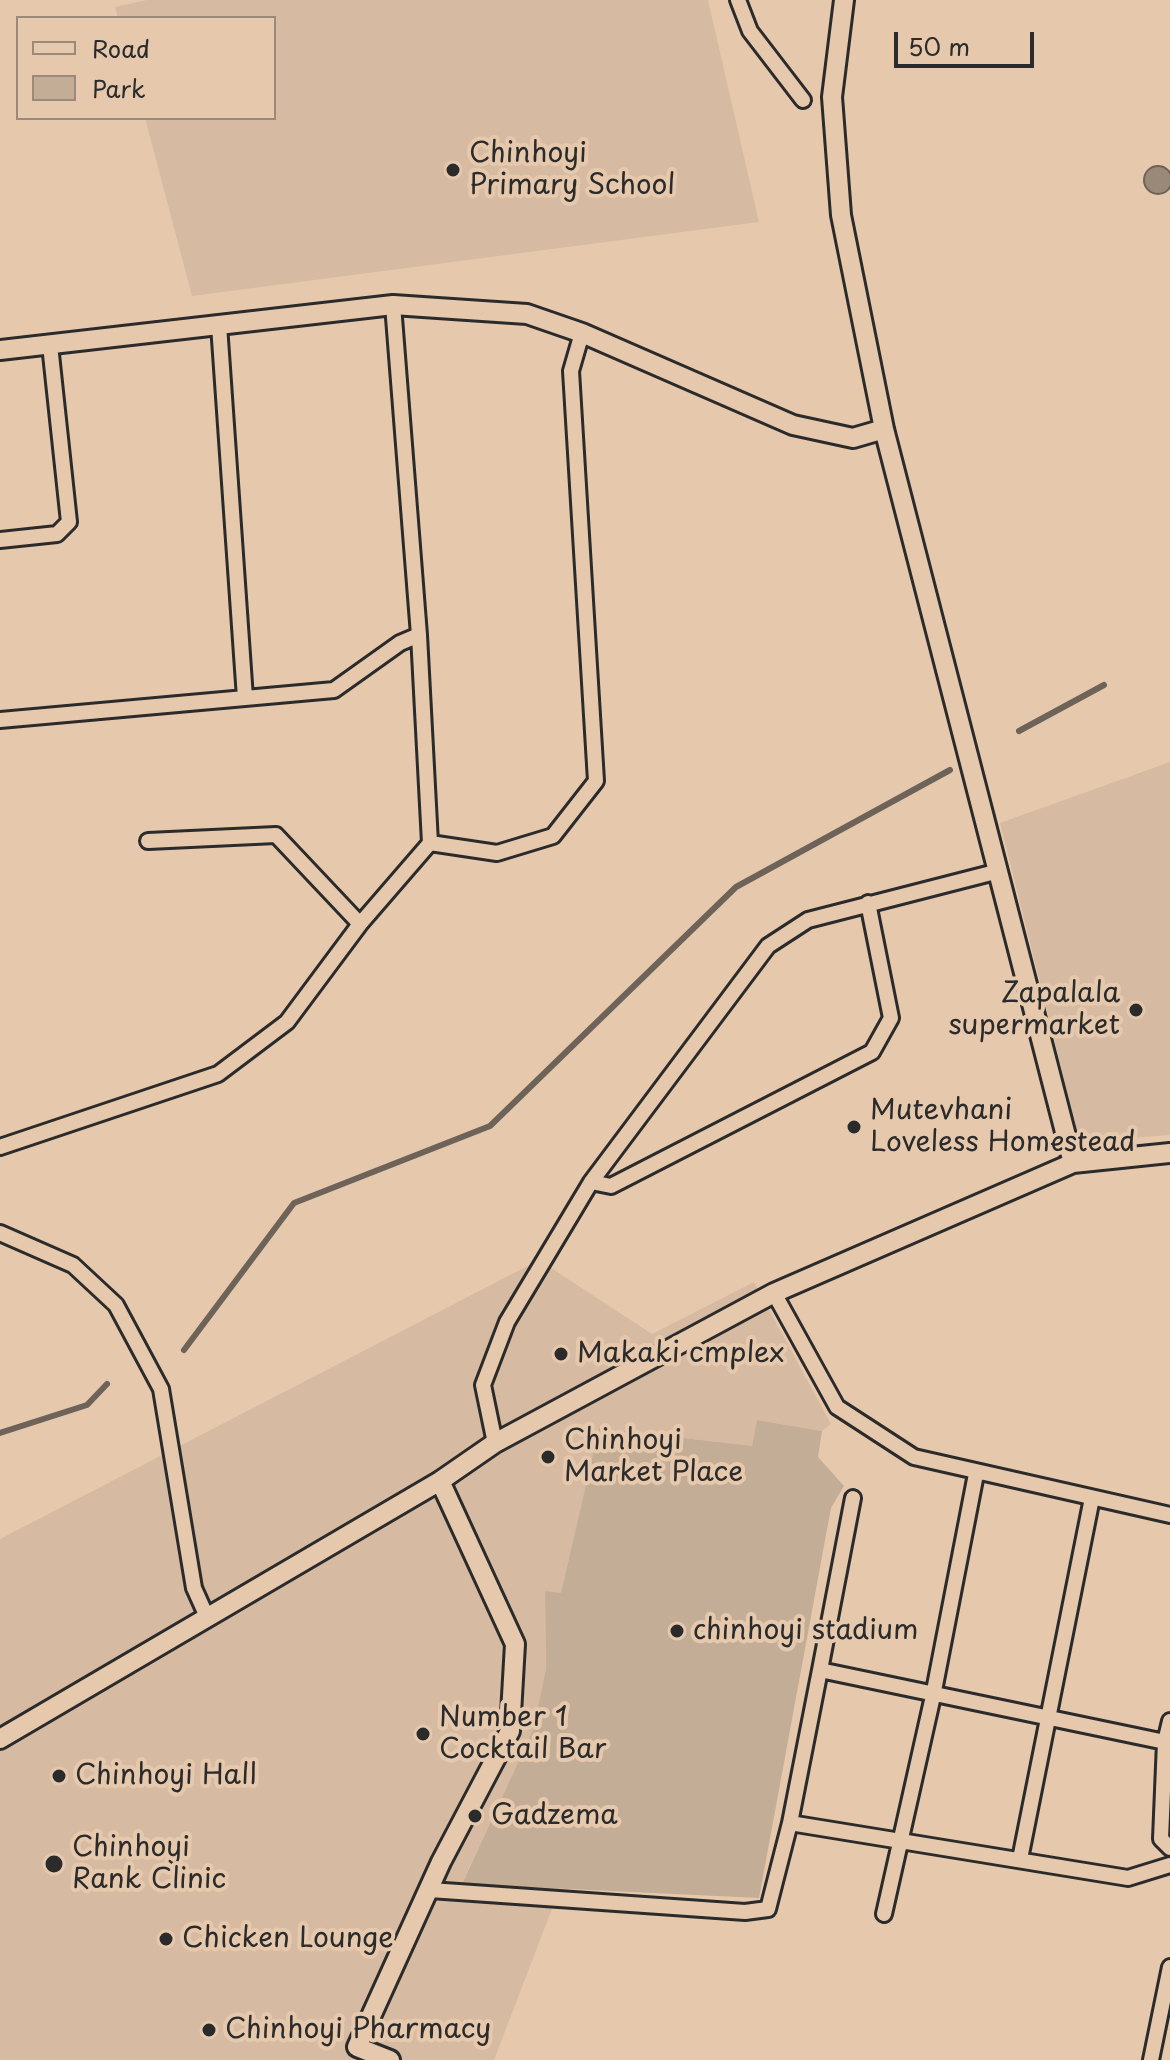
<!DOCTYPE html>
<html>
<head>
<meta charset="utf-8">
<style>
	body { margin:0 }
	#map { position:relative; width:1170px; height:2060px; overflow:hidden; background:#e6c9ad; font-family:"Playpen Sans",sans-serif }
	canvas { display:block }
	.legend { position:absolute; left:16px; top:16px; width:260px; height:104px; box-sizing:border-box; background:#e6c9ad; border:2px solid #9b8a79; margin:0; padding:10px 14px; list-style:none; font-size:24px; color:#2b2b2b }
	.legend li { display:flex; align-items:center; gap:16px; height:40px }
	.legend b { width:40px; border:2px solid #9b8a79 }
	.scale { position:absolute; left:894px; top:32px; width:140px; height:36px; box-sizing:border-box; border:4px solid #2b2b2b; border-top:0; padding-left:10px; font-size:24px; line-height:28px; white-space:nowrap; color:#2b2b2b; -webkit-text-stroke:6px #e6c9ad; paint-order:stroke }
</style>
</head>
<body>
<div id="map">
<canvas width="1170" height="2060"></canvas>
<ul class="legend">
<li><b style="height:10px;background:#e6c9ad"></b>Road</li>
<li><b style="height:22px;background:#c4ad96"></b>Park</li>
</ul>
<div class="scale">50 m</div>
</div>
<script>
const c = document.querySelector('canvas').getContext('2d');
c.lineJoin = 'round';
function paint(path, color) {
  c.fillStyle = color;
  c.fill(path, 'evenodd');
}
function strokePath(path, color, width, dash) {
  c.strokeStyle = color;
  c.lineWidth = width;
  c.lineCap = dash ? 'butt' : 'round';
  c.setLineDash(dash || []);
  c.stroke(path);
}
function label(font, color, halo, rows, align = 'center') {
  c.font = font + ' "Playpen Sans",sans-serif';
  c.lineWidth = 8;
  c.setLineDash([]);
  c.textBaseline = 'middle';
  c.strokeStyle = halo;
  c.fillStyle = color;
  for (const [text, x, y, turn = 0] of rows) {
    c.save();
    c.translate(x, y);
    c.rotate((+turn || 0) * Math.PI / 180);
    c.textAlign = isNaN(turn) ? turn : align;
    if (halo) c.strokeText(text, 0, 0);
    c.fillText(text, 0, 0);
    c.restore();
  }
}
paint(new Path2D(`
	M147,0H708L759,222L192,296L145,118H274V18H118L115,7Z
	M1170,762V1135L1080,1142L1000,823Z
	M539,1260L652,1334L754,1282L831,1424L822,1431L757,1420L752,1446L599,1428L561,1594L545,1591L546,1668L534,1729L462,1883L560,1888L494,2060H0V1539Z`), '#d6bba2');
paint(new Path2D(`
	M757,1420L822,1431L818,1457L844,1486L831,1508L759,1898L462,1884L534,1728L546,1668L545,1591L561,1593L599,1428L752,1446Z`), '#c4ad96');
const water = new Path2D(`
	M1144 180a14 14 0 1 1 28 0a14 14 0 1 1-28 0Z`);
paint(water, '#9a8978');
strokePath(water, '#6e6359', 2);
strokePath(new Path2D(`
	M1019,731L1104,685
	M184,1350L294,1203L490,1126L736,887L950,770
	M0,1433L87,1405L107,1384`), '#6e6359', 6);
const minor = new Path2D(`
	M738,0L750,31L803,100
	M219,325L245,698
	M0,540L57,534L69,522L50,345
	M0,720L334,690L400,643L419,635
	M148,841L276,835L360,924
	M430,843L497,853L553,836L596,781L571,371L582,333
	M0,1147L218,1074L287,1022L360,924L430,843L419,635L393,305
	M591,1182L611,1186L872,1052L891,1018L868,903
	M0,1233L73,1265L116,1305L161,1389L194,1588L207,1617
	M774,1293L837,1407L914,1457L1170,1515
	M495,1443L483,1385L507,1322L591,1182L768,946L808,920L999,871
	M820,1670L853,1498
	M1170,1721L1165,1742L1161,1839L1170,1848
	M790,1823L820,1670L1165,1742
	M1020,1859L1092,1498
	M430,1890L745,1912L768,1909L790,1823L1128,1878L1170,1865
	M884,1914L933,1696L976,1474
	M1151,2060L1170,1967`);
const tertiary = new Path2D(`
	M844,0L832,97L841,215L884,429L1073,1163
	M0,350L393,305L527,314L582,333L793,425L853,438L884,429
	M0,1739L440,1481L495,1443L774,1293L1073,1163L1170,1153
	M390,2060L357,2047L441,1862L510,1731L515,1644L440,1481`);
strokePath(minor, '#2b2b2b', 20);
strokePath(tertiary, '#2b2b2b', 24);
strokePath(minor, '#e6c9ad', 14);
strokePath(tertiary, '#e6c9ad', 18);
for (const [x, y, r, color] of [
	[453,170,8,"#2b2b2b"],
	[1136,1010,8,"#2b2b2b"],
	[854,1127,8,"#2b2b2b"],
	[561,1354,8,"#2b2b2b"],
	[548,1457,8,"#2b2b2b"],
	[677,1631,8,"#2b2b2b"],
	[423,1734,8,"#2b2b2b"],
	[59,1776,8,"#2b2b2b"],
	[475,1816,8,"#2b2b2b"],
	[54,1864,10,"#2b2b2b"],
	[166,1939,8,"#2b2b2b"],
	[209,2030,8,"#2b2b2b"]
]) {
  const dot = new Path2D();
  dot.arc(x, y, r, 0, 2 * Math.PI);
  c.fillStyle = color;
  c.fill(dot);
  strokePath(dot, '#e6c9ad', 3);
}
label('28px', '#2b2b2b', '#e6c9ad', [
	["Chinhoyi",469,154],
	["Primary School",469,186],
	["Zapalala",1120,994,"right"],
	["supermarket",1120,1026,"right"],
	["Mutevhani",870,1111],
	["Loveless Homestead",870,1143],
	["Makaki cmplex",577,1354],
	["Chinhoyi",564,1441],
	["Market Place",564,1473],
	["chinhoyi stadium",693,1631],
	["Number 1",439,1718],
	["Cocktail Bar",439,1750],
	["Chinhoyi Hall",75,1776],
	["Gadzema",491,1816],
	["Chinhoyi",72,1848],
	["Rank Clinic",72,1880],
	["Chicken Lounge",182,1939],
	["Chinhoyi Pharmacy",225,2030]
], 'left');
</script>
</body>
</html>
